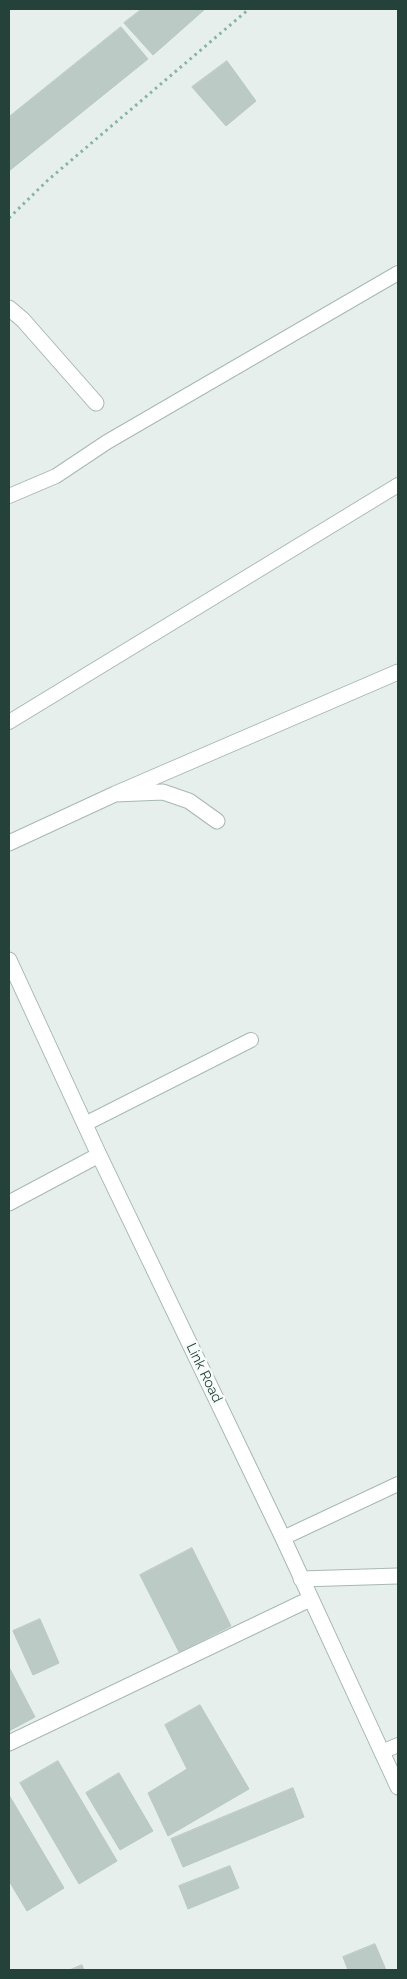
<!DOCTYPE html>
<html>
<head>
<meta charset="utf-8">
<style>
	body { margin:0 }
	#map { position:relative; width:407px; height:1979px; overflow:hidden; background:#e6efeb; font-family:Raleway,sans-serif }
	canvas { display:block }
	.frame { position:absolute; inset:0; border:10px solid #24423a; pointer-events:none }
</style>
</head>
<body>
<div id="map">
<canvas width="407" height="1979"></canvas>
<div class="frame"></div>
</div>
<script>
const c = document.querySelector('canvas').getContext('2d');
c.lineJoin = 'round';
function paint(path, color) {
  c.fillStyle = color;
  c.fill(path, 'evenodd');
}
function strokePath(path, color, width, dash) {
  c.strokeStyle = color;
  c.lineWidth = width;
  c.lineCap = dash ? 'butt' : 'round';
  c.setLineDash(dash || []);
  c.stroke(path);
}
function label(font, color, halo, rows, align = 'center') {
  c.font = font + ' Raleway,sans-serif';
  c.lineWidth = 5;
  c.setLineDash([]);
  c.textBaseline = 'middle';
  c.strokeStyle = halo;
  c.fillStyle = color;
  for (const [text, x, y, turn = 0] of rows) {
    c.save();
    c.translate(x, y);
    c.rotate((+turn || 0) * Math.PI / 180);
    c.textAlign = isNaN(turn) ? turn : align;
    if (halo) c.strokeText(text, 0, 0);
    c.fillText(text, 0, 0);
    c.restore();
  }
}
const building = new Path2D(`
	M142,9H203L204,10L153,55L124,23Z
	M121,27L148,59L9,171V117Z
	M227,61L256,101L226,126L192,87Z
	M192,1548L231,1626L179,1652L140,1575Z
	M40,1619L59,1663L33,1675L13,1631Z
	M9,1667L35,1717L9,1731Z
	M200,1705L249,1789L168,1836L148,1793L187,1769L165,1725Z
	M58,1761L117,1861L79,1884L20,1783Z
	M119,1773L153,1831L120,1850L86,1793Z
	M293,1788L304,1817L183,1867L171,1839Z
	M9,1795L64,1888L27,1911L9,1881Z
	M230,1866L239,1888L188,1909L179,1886Z
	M375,1944L386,1970H348L343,1957Z
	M82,1965L84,1970H70Z`);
paint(building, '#bbcac4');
strokePath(building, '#b8c9c2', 1);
const service = new Path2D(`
	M9,496L56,476L107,442L398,273
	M9,722L398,485
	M85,1124L251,1040
	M283,1538L398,1484
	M382,1752L398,1745`);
const minor = new Path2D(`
	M9,308L23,320L96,403
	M115,794L398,672
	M9,843L115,794L163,792L189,801L217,821
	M9,960L99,1155L283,1538L398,1787
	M9,1203L99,1155
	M301,1579L398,1576
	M9,1743L310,1599`);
strokePath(service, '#a8b8b2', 16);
strokePath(minor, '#a8b8b2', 17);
strokePath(new Path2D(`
	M9,218L48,180L249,9`), '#86b3a5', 3, [2.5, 4]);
strokePath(service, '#fff', 14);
strokePath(minor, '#fff', 15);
label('14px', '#24423a', '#f7fbf9', [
	["Link Road",204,1373,64]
]);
</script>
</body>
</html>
